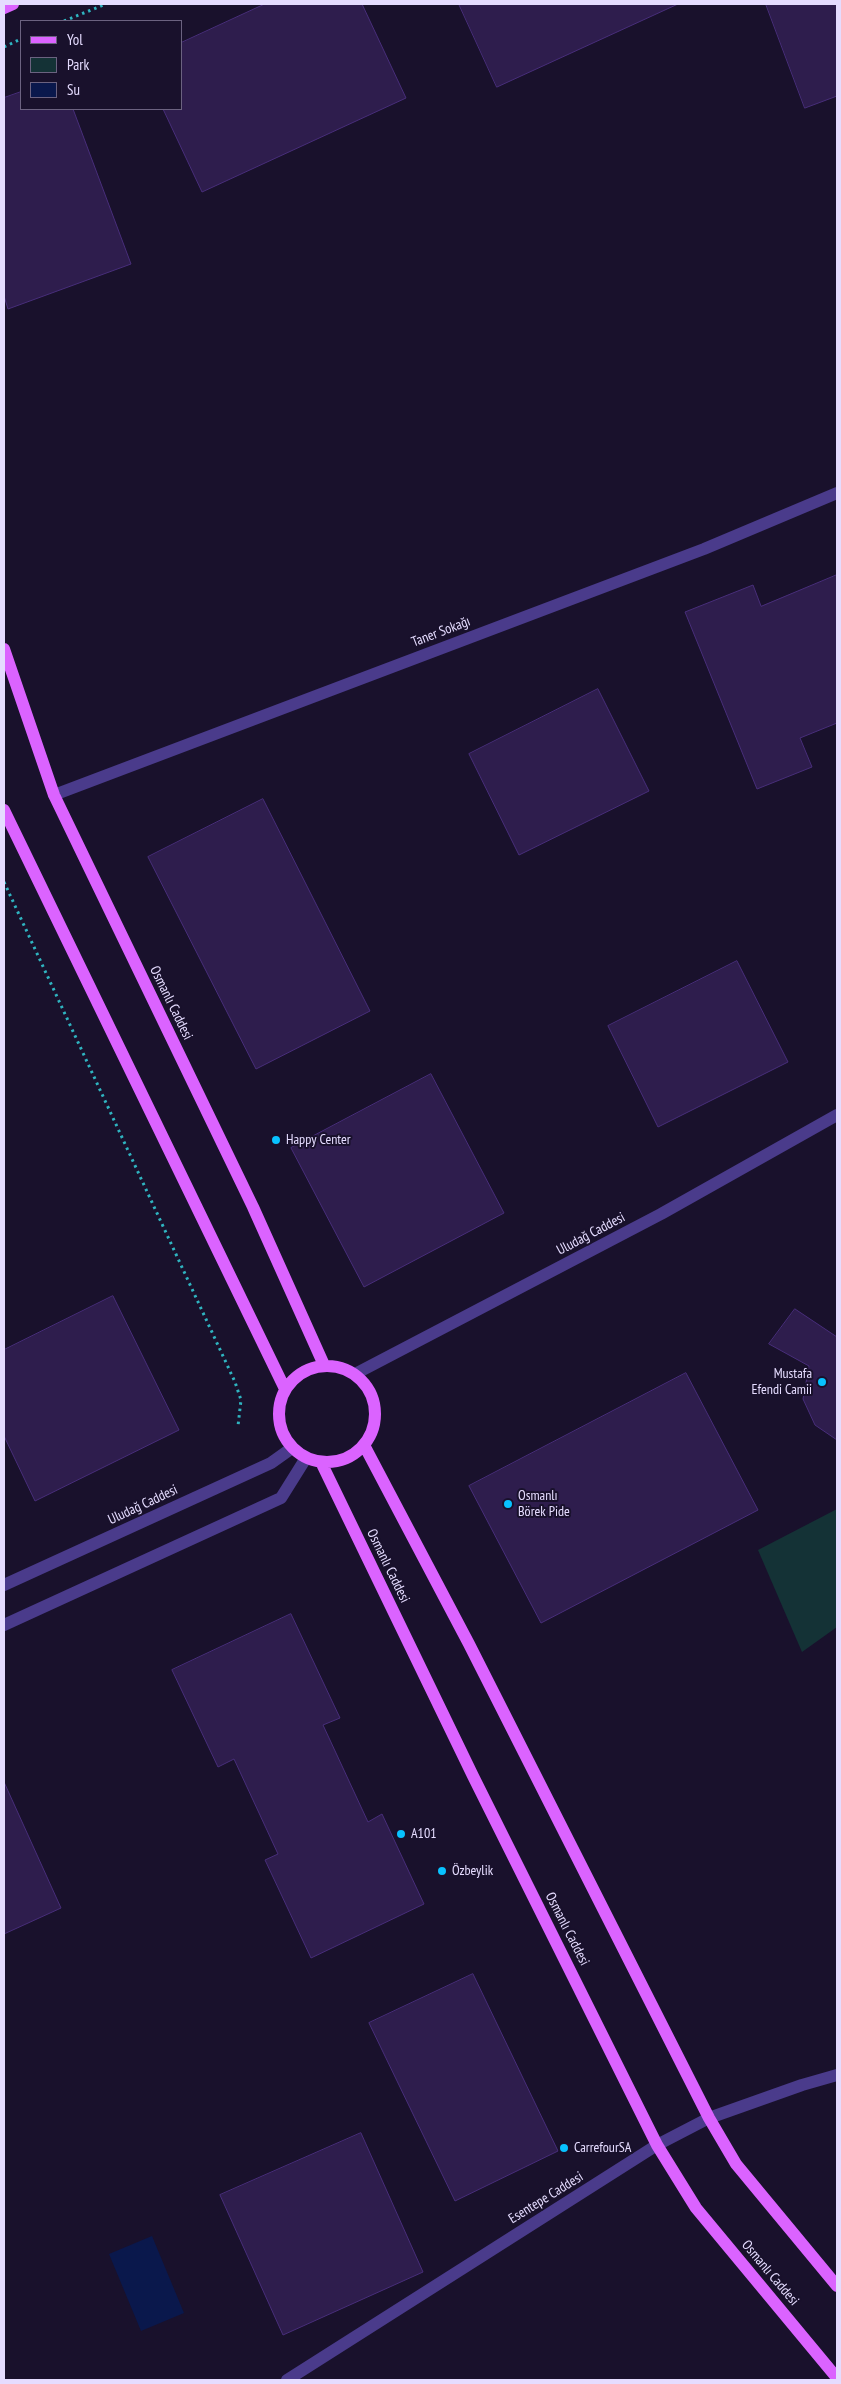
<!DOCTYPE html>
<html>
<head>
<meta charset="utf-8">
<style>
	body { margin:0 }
	#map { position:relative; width:841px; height:2384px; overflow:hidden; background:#19112c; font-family:"PT Sans Narrow",sans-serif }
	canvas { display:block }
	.frame { position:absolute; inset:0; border:5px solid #e5dcff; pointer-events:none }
	.legend { position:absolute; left:20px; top:20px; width:162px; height:90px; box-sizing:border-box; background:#19112c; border:1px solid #6b6280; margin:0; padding:6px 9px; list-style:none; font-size:15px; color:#e5dcff }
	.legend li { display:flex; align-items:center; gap:10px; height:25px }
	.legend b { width:25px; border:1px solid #6b6280 }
</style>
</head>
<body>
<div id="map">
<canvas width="841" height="2384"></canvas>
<div class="frame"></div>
<ul class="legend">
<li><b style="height:6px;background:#db63ff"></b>Yol</li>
<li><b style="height:14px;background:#143236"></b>Park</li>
<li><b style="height:14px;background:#0a184c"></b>Su</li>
</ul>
</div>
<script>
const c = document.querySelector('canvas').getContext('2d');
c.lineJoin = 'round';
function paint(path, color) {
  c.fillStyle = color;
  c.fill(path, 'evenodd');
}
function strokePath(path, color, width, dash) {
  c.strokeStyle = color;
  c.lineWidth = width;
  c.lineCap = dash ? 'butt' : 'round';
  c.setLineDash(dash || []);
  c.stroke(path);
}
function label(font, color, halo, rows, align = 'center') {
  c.font = font + ' "PT Sans Narrow",sans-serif';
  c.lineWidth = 4;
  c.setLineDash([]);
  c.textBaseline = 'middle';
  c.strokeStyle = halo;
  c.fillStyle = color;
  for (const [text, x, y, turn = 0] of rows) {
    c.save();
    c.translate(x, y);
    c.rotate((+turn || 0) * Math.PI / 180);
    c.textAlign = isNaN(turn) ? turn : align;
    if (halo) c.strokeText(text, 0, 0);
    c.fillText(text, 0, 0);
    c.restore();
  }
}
paint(new Path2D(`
	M837,1509V1627L802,1652L758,1550Z`), '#143236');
paint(new Path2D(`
	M152,2236L184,2313L141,2331L109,2254Z`), '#0a184c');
const building = new Path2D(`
	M265,4H362L406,98L202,192L163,109H181V43Z
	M459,4H678L497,87Z
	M766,4H837V96L805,108Z
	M21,92V109H73L131,264L8,309L4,296V98Z
	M837,575V723L800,738L812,767L757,789L685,612L753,585L761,606Z
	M598,689L649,791L519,855L469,754Z
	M263,799L370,1011L256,1069L148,857Z
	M737,961L788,1062L658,1127L608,1026Z
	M431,1074L504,1213L364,1287L291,1148Z
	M113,1296L179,1430L35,1501L4,1436V1350Z
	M795,1309L837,1337V1440L815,1425L803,1399L809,1366L769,1344Z
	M686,1373L758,1510L541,1623L469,1486Z
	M291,1614L340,1718L323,1725L368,1822L382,1814L424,1904L311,1958L265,1860L278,1854L234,1759L218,1767L172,1670Z
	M4,1782L61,1908L4,1934Z
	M473,1974L558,2151L455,2201L369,2023Z
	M361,2133L423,2272L283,2335L220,2195Z`);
paint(building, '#2e1d4d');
strokePath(building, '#482e7a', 1);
strokePath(new Path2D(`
	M64,21L106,4
	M4,47L21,39
	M4,882L235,1382L241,1400L238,1426`), '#2fb4c0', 3, [2.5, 4]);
strokePath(new Path2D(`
	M54,795L704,549L837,493
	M355,1374L661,1214L837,1115
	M4,1585L271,1463L292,1448
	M4,1625L281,1498L306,1458
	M287,2380L657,2145L709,2118L802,2085L837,2075`), '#4a3b8b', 12);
strokePath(new Path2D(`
	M4,8L13,4
	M4,649L54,795L253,1207L324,1365
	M4,810L285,1389
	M279 1414a48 48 0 1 1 96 0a48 48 0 1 1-96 0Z
	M364,1445L469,1644L709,2118L736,2164L837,2286
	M321,1462L473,1776L657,2145L696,2208L837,2378`), '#db63ff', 12);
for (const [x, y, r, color] of [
	[276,1140,5,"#08c2ff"],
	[822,1382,5,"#08c2ff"],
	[508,1504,5,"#08c2ff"],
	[401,1834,5,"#08c2ff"],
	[442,1871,5,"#08c2ff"],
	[564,2148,5,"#08c2ff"]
]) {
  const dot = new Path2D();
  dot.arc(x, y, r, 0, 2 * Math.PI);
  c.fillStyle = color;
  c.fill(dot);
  strokePath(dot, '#19112c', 2);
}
label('14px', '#e5dcff', '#19112c', [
	["Taner Sokağı",441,632,-21],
	["Osmanlı Caddesi",171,1003,64],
	["Uludağ Caddesi",591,1234,-28],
	["Uludağ Caddesi",143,1505,-25],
	["Osmanlı Caddesi",388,1566,64],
	["Osmanlı Caddesi",567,1929,63],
	["Esentepe Caddesi",546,2198,-32],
	["Osmanlı Caddesi",770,2273,50]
]);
label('14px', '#e5dcff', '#19112c', [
	["Happy Center",286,1140],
	["Mustafa",812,1374,"right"],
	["Efendi Camii",812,1390,"right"],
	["Osmanlı",518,1496],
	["Börek Pide",518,1512],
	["A101",411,1834],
	["Özbeylik",452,1871],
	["CarrefourSA",574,2148]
], 'left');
</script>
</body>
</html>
